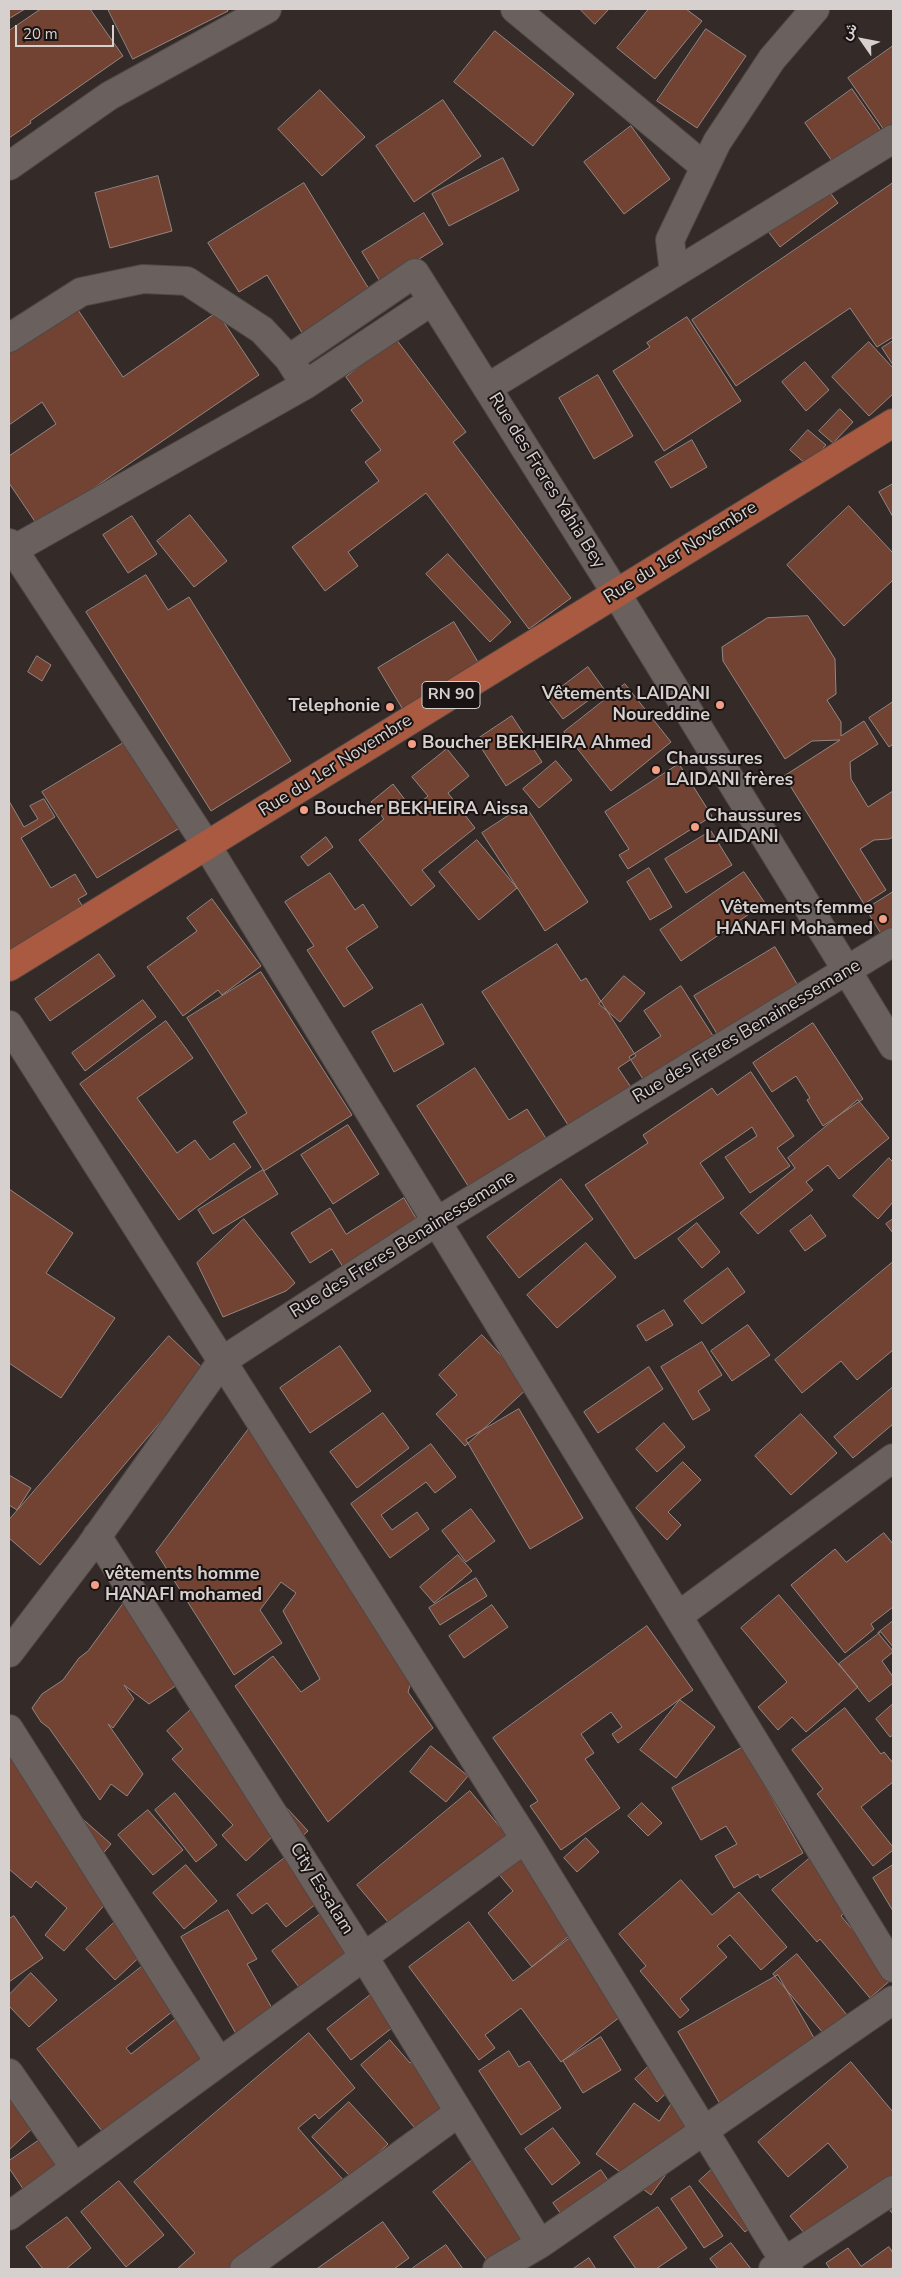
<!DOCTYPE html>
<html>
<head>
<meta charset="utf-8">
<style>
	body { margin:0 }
	#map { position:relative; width:902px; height:2278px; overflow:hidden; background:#342b28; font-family:"Nunito Sans",Vazirmatn,sans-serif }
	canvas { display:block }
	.frame { position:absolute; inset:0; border:10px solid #d6d0ce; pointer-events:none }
	.north { position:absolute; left:837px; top:15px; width:50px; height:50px; -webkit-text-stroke:4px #191413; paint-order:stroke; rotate:303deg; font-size:14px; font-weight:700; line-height:20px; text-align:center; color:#d6d0ce }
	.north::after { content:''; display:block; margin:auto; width:18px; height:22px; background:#d6d0ce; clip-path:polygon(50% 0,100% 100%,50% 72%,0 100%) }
	.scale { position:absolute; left:15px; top:25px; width:99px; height:22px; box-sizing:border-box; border:2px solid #d6d0ce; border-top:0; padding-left:6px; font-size:15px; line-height:18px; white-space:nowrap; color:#d6d0ce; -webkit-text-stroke:4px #191413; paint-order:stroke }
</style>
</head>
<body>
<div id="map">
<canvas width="902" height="2278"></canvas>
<div class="frame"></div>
<div class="north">ش</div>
<div class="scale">20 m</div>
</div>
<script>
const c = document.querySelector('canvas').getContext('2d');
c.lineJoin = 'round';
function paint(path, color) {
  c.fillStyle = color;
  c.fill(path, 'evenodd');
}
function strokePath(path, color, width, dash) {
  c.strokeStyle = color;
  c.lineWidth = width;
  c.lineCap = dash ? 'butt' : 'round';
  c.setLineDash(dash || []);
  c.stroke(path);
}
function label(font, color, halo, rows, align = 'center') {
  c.font = font + ' "Nunito Sans",sans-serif';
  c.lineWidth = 4;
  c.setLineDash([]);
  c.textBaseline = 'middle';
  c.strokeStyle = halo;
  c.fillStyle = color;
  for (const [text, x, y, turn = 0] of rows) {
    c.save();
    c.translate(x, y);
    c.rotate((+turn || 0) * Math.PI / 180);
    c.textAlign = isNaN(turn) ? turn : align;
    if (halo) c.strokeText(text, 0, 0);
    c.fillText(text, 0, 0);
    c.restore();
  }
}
const building = new Path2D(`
	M9,9H25L10,18Z
	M41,9H90L123,56L30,121L31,123L9,138V31Z
	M108,9H227L228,11L133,59Z
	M580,9H609L595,24Z
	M649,9H686L702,21L655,79L617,48Z
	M706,29L746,56L697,128L657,101Z
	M495,31L574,94L533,146L454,82Z
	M893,46V139L891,140L848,78Z
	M852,89L889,142L842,175L805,123Z
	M320,90L365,137L322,176L278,129Z
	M443,100L481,156L414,202L376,146Z
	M631,126L670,179L624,214L584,162Z
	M503,158L519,190L449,226L432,194Z
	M816,174L838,203L780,247L758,218Z
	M158,176L172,231L110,248L95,193Z
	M304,183L372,294L304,336L267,275L239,292L208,243Z
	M893,183V337L877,347L850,308L736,386L692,320Z
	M424,213L443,244L381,283L362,252Z
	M76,307L123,377L217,312L259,375L38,526L9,483V456L56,424L42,402L9,425V353Z
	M687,317L741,401L664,451L613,371L650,347L647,343Z
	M396,339L466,432L453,442L571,598L529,629L426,493L348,552L358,566L325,591L292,547L379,481L365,462L381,450L351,410L363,401L346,377Z
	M893,341V365L882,348Z
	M869,342L893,368V394L869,416L832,377Z
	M805,362L829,390L806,411L782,382Z
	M598,375L633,436L594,459L559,398Z
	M840,409L853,422L833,443L819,431Z
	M808,430L826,445L808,466L790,450Z
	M692,440L707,467L671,488L655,462Z
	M893,484V517L879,492Z
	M849,506L893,553V580L844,626L787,565Z
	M190,515L227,561L194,587L157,541Z
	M132,516L157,554L128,573L103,535Z
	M448,554L511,622L490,642L426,574Z
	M146,575L168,610L189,597L291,761L211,811L86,612Z
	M808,616L835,659L836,694L827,700L841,722V736L864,721L878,744L850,762L851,779L868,807L893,791V837L889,839L874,840L860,849L886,890L864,904L784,776L840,740L812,741L785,759L723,661L722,647L767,618Z
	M454,622L484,672L408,718L378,668Z
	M37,656L51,665L42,681L28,672Z
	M588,667L604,689L563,719L547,698Z
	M625,684L671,742L611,791L564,732Z
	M893,702V744L889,747L869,718Z
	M512,716L542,762L506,786L476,740Z
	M130,739L183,826L97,878L42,792Z
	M447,749L469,776L448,793L475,828L422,870L435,886L411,906L359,840L384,819L371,802L393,784L412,809L428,796L412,777Z
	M556,761L572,780L539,808L523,789Z
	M679,764L712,816L628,869L619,855L629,849L605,812Z
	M44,799L55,817L21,838L51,888L75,874L87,894L78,899L88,915L9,961V801L24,827L38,819L30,806Z
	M525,805L588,902L545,931L482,833Z
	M711,831L732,865L686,893L665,859Z
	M326,837L333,847L308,866L301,857Z
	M477,840L517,888L479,920L439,872Z
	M649,868L672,907L650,920L627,882Z
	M744,872L765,903L681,961L660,930Z
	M330,873L355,910L363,904L378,927L346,948L373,988L344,1007L307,950L314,946L285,902Z
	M893,892V930L883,937L866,909Z
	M212,899L261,966L222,995L218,990L183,1016L147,967L197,931L187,918Z
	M557,944L581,981L586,978L636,1056L618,1068L641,1102L570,1128L482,992Z
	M775,947L800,989L719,1037L694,996Z
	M99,954L115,976L50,1021L35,999Z
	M261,972L352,1115L264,1171L233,1122L247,1113L187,1018Z
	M624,976L645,993L620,1022L599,1004Z
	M681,986L717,1042L648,1087L629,1057L661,1036L644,1011Z
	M143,1000L156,1017L85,1071L72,1053Z
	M422,1004L444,1044L394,1072L372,1032Z
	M166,1021L193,1058L137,1098L177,1153L195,1140L210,1160L234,1143L251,1167L179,1220L80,1084Z
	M813,1023L863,1099L823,1126L807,1100L810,1098L796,1076L772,1092L753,1063Z
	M475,1068L509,1120L527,1109L549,1143L472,1192L417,1106Z
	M751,1072L794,1136L777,1148L790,1166L750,1193L725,1157L757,1136L752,1127L700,1163L724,1198L635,1259L585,1185L648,1143L643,1135L712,1088L717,1095Z
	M858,1100L889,1138L839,1179L828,1165L806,1182L813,1190L758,1234L740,1213L795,1168L788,1158Z
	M348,1125L379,1174L333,1204L301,1155Z
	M889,1158L893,1162V1202L878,1219L853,1196Z
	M263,1170L278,1194L213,1234L198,1210Z
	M561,1179L593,1219L519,1278L487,1237Z
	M9,1189L73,1233L46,1273L115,1318L61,1398L9,1363Z
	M404,1198L423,1230L343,1267L332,1249L310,1263L291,1233L330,1208L346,1234Z
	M811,1215L826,1236L805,1251L790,1231Z
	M244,1219L295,1283L286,1291L223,1317L197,1263Z
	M893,1219V1233L886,1224Z
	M697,1223L720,1252L702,1268L678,1239Z
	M586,1243L616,1277L557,1328L527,1295Z
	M893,1262V1350L857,1380L841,1361L802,1393L775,1360Z
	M728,1268L745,1292L702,1324L684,1301Z
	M664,1310L673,1325L646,1341L637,1326Z
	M748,1325L770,1355L732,1381L711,1351Z
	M482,1335L530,1386L465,1446L436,1414L457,1395L439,1375Z
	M169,1336L207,1372L184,1394L40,1565L9,1538V1520Z
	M702,1342L722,1375L698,1391L710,1410L693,1420L661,1367Z
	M340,1346L371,1391L310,1433L280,1388Z
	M649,1367L663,1389L598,1433L584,1412Z
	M893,1387V1424L853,1458L834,1437Z
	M519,1409L583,1518L530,1549L466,1440Z
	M383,1413L409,1448L357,1488L330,1452Z
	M801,1414L837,1453L791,1495L755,1456Z
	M664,1423L685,1447L657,1472L636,1449Z
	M251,1426L415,1671L408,1692L433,1728L328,1822L235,1686L273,1656L301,1692L320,1679L283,1611L296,1593L281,1582L260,1610L282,1643L234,1675L156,1552Z
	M431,1444L456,1477L435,1493L426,1482L381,1515L392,1530L417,1512L429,1529L390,1558L351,1504Z
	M683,1462L701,1480L668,1512L681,1525L667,1540L636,1508Z
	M9,1475L31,1488L17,1510L9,1505Z
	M471,1509L495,1541L466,1562L442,1531Z
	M884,1533L893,1544V1607L871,1624L874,1629L845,1653L791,1585L835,1549L846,1562Z
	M458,1555L472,1571L434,1603L420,1587Z
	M476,1578L487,1596L440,1625L429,1608Z
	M779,1595L858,1687L806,1732L792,1717L778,1730L758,1707L787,1682L741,1628Z
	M126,1600L190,1676L149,1704L124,1685L134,1699L113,1728L108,1724L143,1774L127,1796L111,1784L100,1800L49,1728L41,1722L32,1708L42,1694L63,1680L79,1658L88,1651Z
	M492,1605L508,1627L464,1658L449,1636Z
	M893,1621V1651L878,1633Z
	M647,1626L693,1690L618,1743L612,1734L622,1727L611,1712L581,1734L594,1753L585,1759L620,1808L561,1850L530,1806L538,1801L493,1738Z
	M881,1632L893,1647V1652L882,1661L893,1677V1683L869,1702L839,1664Z
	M680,1700L715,1727L676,1778L640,1750Z
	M893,1704V1735L890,1737L876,1719Z
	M194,1707L308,1831L287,1850L274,1835L246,1861L222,1835L233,1825L172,1759L183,1749L167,1731Z
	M845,1708L881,1754L884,1752L893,1763V1782L861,1807L893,1847V1850L873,1866L817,1794L823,1789L792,1750Z
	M431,1746L468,1776L446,1802L410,1772Z
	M743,1747L803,1853L760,1878L758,1874L734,1888L715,1856L737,1844L726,1826L701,1840L672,1788Z
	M9,1754L111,1844L88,1871L114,1894L64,1951L45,1935L67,1908L36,1881L31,1888L9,1869Z
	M470,1791L582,1925L532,1967L488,1913L513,1891L492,1866L403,1940L357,1885Z
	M175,1793L217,1845L196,1862L155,1810Z
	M642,1803L662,1823L648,1836L628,1816Z
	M148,1810L183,1850L153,1875L118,1835Z
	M586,1838L599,1852L577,1872L564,1858Z
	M291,1853L325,1897L286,1927L267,1903L252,1914L237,1895Z
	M810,1858L851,1906L841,1916L893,1978L870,1998L820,1939L817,1942L772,1890Z
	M186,1865L217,1901L184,1929L153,1893Z
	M893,1865V1911L873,1878Z
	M681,1880L712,1915L739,1892L787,1947L761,1970L730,1935L717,1946L727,1957L680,1999L689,2010L680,2018L640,1971L646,1966L619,1934Z
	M336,1902L375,1953L310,2002L272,1951Z
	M228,1910L257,1959L247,1964L277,2017L239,2039L181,1937Z
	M14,1916L43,1958L9,1982V1919Z
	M118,1919L147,1950L115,1980L86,1949Z
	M469,1922L513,1981L572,1936L633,2007L561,2062L521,2008L485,2035L495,2048L479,2060L409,1967Z
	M797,1954L847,2015L824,2034L773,1974Z
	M149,1961L182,2004L126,2048L131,2054L183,2013L222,2062L106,2136L37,2049Z
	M31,1973L57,2000L29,2027L9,2006V1995Z
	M778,1975L825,2057L726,2114L678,2032Z
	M378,1989L402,2020L351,2060L327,2029Z
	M309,2033L355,2088L319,2119L315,2114L298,2128L345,2182L243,2269H177L195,2253L134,2182Z
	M601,2037L621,2070L583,2093L563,2061Z
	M390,2040L410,2063L420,2055L464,2107L426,2141L361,2065Z
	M509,2051L519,2067L529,2061L561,2108L521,2135L479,2071Z
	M661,2055L682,2078L657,2102L635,2079Z
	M851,2062L893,2112V2214L871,2188L810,2240L790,2216L848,2167L828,2143L788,2177L758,2142Z
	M9,2071L48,2114L9,2150Z
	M674,2100L704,2122L651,2195L596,2154L634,2103L659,2121Z
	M349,2102L388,2144L352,2178L312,2137Z
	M553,2128L580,2163L552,2185L525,2149Z
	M51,2132L79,2174L34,2205L9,2168V2161Z
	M481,2153L543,2231L494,2269L433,2192Z
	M719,2163L765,2214L745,2232L699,2181Z
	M601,2170L616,2192L569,2225L553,2203Z
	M119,2181L164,2235L126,2267L81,2212Z
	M690,2186L723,2236L704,2248L671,2199Z
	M658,2207L687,2248L656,2269H636L614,2237Z
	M67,2217L91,2248L66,2269H43L26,2247Z
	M383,2222L409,2258L394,2269H317Z
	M731,2243L751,2269H718L710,2259Z
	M446,2245L463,2269H414L413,2268Z
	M889,2247L893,2253V2267L890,2269H830L826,2263L848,2248L861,2266Z
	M589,2258L596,2269H573Z`);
paint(building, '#724233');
strokePath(building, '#928784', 1);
const minor = new Path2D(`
	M515,9L705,167
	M9,166L109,96L267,9
	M674,273L670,240L717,142L772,59L815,9
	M9,338L81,292L143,279L187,281L262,330L289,359L299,375
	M289,359L415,273L616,593L893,1046
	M487,388L893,139
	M9,543L207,846L893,1968
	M13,550L305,385L432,301
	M9,1025L525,1839L789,2269
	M97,1536L364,1957L540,2244
	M678,1616L893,1458
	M9,1653L89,1548L222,1361L436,1222L893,942
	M9,1729L219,2062
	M9,2073L74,2167
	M9,2216L525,1839
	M244,2269L458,2113
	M497,2269L540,2244L893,2000
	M773,2269L893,2190`);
const major = new Path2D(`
	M9,967L893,423`);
strokePath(minor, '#504846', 30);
strokePath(major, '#504846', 30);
strokePath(minor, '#6a605d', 28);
strokePath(major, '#a95a41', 28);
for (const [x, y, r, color] of [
	[720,705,5,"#f39f85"],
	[390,707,5,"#f39f85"],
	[412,744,5,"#f39f85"],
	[656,770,5,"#f39f85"],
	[304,810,5,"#f39f85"],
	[695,827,5,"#f39f85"],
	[883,919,5,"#f39f85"],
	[95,1585,5,"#f39f85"]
]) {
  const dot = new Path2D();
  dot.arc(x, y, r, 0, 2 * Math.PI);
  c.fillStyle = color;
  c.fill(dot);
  strokePath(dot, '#191413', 2);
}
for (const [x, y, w] of [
	[451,695,58]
]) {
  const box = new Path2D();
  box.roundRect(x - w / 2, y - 13.5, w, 27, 4);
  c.fillStyle = '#191413';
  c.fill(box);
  strokePath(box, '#d6d0ce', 1);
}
label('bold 16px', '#d6d0ce', null, [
	["RN 90",451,695]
]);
label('18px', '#d6d0ce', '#191413', [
	["Rue des Freres Yahia Bey",546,481,58],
	["Rue du 1er Novembre",681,553,-32],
	["Rue du 1er Novembre",336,766,-32],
	["Rue des Freres Benainessemane",747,1032,-31],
	["Rue des Freres Benainessemane",403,1245,-32],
	["City Essalam",321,1889,58]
]);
label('bold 18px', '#d6d0ce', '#191413', [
	["Vêtements LAIDANI",710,695,"right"],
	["Noureddine",710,716,"right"],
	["Telephonie",380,707,"right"],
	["Boucher BEKHEIRA Ahmed",422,744],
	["Chaussures",666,760],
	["LAIDANI frères",666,781],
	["Boucher BEKHEIRA Aissa",314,810],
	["Chaussures",705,817],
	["LAIDANI",705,838],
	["Vêtements femme",873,909,"right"],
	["HANAFI Mohamed",873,930,"right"],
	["vêtements homme",105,1575],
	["HANAFI mohamed",105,1596]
], 'left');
</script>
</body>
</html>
